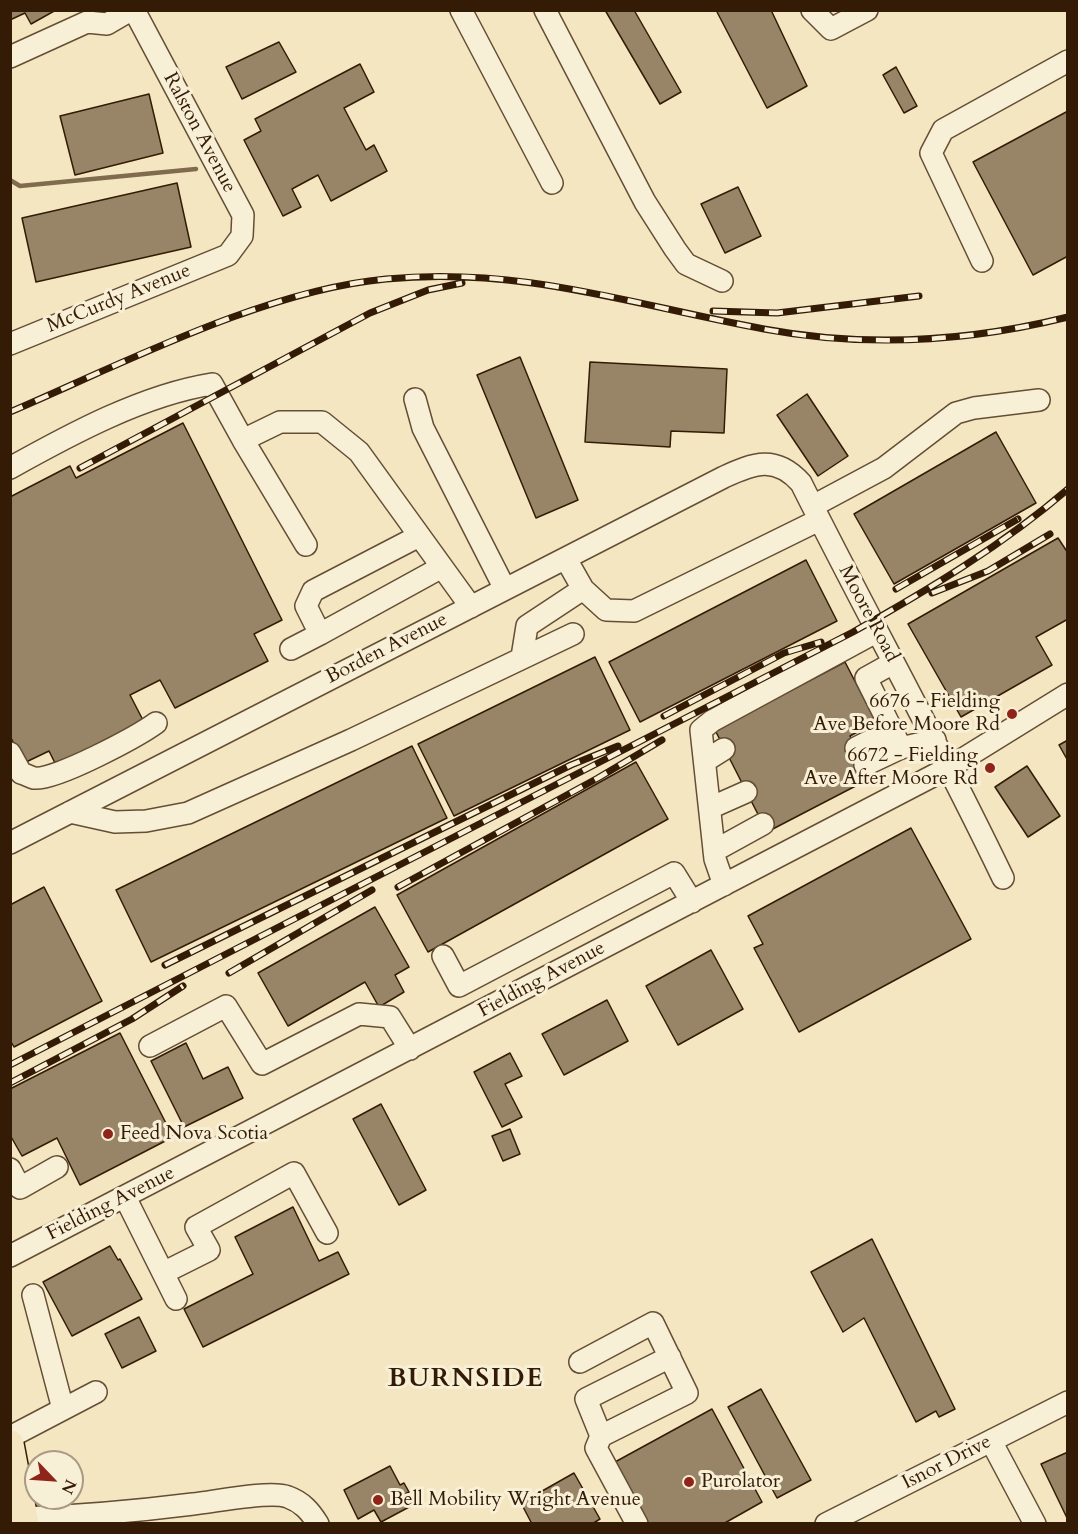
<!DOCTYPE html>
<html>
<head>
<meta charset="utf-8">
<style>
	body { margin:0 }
	#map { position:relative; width:1078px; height:1534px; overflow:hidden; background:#f4e6c1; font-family:Cardo,serif }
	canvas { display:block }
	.frame { position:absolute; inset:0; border:12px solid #341b05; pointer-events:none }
	.north { position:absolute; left:24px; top:1450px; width:60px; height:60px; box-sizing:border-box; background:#f8efd7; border:2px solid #aa9a83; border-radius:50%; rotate:115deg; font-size:16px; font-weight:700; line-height:24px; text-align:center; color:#341b05 }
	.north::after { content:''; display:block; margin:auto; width:21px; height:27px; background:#8f2418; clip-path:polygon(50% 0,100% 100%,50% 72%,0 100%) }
</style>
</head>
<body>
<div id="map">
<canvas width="1078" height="1534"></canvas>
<div class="frame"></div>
<div class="north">N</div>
</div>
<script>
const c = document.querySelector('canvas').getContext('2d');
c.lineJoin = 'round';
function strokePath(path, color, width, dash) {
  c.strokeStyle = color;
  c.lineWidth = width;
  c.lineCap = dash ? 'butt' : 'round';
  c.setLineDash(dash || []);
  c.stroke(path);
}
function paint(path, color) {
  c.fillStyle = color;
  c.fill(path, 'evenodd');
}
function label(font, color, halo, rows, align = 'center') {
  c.font = font + ' Cardo,serif';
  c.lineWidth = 6;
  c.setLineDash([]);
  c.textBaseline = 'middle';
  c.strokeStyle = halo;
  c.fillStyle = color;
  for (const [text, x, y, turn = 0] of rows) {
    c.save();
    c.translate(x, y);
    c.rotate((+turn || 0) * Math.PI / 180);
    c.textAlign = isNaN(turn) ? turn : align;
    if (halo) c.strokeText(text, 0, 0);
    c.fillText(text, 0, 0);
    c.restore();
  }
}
strokePath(new Path2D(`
	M10,180L20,186L196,169`), '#806b4f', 4.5);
const building = new Path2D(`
	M10,10H56L31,24L25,13L10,20Z
	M605,10H634L681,92L660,104Z
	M716,10H771L807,86L767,108Z
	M279,42L296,72L242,99L226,67Z
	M360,64L374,92L344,108L366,150L374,145L387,171L331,201L318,175L292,189L301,207L283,216L244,140L261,131L255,119Z
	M896,67L917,106L904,113L883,75Z
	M149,94L163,153L75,175L60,116Z
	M1068,111V256L1033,275L973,162Z
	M177,183L191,247L36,282L22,218Z
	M738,187L761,236L725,253L701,204Z
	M520,357L578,500L536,518L477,375Z
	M590,362L727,369L724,433L671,431L670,447L585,442Z
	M807,394L848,456L818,476L777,415Z
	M183,423L282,620L254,634L268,661L175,708L160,680L130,695L145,724L58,769L49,751L24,763L10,736V497L70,466L76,478Z
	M996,432L1036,503L894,584L854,514Z
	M1058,538L1068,553V619L1036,637L1052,665L961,717L908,624Z
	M806,560L837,621L640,722L609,662Z
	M595,657L630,730L454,816L418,744Z
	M845,662L876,722L850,736L871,778L767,832L715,730Z
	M1068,740V761L1059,745Z
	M412,746L447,818L151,962L116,890Z
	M636,762L668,819L428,952L397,895Z
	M1027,766L1060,816L1028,837L995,787Z
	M911,828L971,939L799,1032L754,948L763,944L748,916Z
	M44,887L102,1001L14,1047L10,1040V905Z
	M375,907L409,967L395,975L404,992L379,1007L365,982L288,1026L258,973Z
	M711,950L743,1009L678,1045L646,986Z
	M607,1000L628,1041L564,1075L542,1034Z
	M120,1033L173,1137L80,1185L57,1138L22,1156L10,1135V1089Z
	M186,1043L203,1079L228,1067L243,1098L184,1127L151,1061Z
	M510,1053L522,1076L505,1084L522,1117L502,1127L474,1072Z
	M381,1104L426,1190L399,1205L353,1119Z
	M510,1129L520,1154L503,1161L492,1136Z
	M293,1207L319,1261L338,1252L349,1274L203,1347L184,1309L253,1274L235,1237Z
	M872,1239L955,1409L939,1417L936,1411L916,1422L864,1318L843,1332L811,1272Z
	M110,1246L118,1260L120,1259L142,1299L72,1336L43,1282Z
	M139,1317L156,1351L122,1368L105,1334Z
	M761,1389L811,1480L777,1498L728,1407Z
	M712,1409L762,1502L723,1524H648L615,1462Z
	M1068,1452V1520L1041,1464Z
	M390,1466L400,1485L404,1483L409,1492L405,1494L411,1506L381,1522L374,1510L358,1519L344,1490Z
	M574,1473L600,1519L592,1524H532L521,1503Z`);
paint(building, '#988567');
strokePath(building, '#341b05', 1.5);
const minor = new Path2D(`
	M461,10L552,183
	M545,10L645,202L675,249L686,264L722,281
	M812,10L831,29L867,10
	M10,57L87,22L107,24L131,10
	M982,261L931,153L943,130L1068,61
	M10,344L228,255L242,236L243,215L134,10
	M415,399L423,428L505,589
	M243,440L306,545
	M10,468C71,434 143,395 212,384L243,440L280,422H322L359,452L471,607
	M813,506L884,468L956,413L974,408L1039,400
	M419,536L313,591L306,606L320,634L442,567
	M566,559L583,589L606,610L634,611L819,520
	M291,649L320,634
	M522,657L527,626L583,589
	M893,663L866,678L901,748L935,740
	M856,748L892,730
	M10,753L21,773C25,774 30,777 34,778C55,781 138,736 156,723
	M705,761L724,749
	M865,765L901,748
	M710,808L746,792
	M70,812L115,822L146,821L188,813L351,740L573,634
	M10,843L724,477C754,463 776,455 801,483C867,615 939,744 1003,878
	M714,851L763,824
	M724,885L715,859L701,730L712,721L876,632
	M443,956L459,986L674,873L692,902
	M150,1046L226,1006L262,1064L359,1014L390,1017L410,1049
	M10,1169L20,1188L57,1167
	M125,1197L176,1299
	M10,1256L950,767L1068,694
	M163,1273L209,1250L196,1227L294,1173L327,1233
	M33,1295L63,1409
	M580,1362L653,1323L687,1393L601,1436L596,1448L637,1524
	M601,1436L586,1399L670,1357
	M10,1437L96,1392
	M991,1441L1035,1524
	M24,1518C80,1516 137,1511 193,1504C214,1502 270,1490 288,1497C302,1502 310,1511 318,1524
	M826,1524L1068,1402`);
const major = new Path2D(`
	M10,1444L25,1524`);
strokePath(minor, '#644e34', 24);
strokePath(major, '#341b05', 30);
strokePath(minor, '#f8efd7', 21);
strokePath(major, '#f4e6c1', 27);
const rail = new Path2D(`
	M713,311L777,313L919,296
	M10,412C122,364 265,290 386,279C522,266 633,305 764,329C866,348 967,342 1068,317
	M80,468L370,313L428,290L462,283
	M896,589L1018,519
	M932,593L988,571L1050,534
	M664,716L784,653L821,642
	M398,887L598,778L662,740
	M165,965L571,765L618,746
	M229,973L372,890
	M10,1065L853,632C928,590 1003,545 1068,489
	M10,1083L132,1019L183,986`);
strokePath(rail, '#341b05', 7);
strokePath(rail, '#f8efd7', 4.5, [14]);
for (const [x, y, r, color] of [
	[1012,714,6,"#8f2418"],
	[990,768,6,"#8f2418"],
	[108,1134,6,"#8f2418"],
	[689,1482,6,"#8f2418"],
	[378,1500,6,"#8f2418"]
]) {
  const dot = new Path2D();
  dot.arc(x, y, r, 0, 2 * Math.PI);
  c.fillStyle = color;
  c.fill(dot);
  strokePath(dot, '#f8efd7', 2);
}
label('20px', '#341b05', '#f8efd7', [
	["Ralston Avenue",199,133,62],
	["McCurdy Avenue",119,299,-22],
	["Moore Road",868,614,62],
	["Borden Avenue",387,649,-27],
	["Fielding Avenue",542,980,-28],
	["Fielding Avenue",111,1204,-27],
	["Isnor Drive",947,1463,-27]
]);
label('20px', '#341b05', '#f8efd7', [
	["6676 - Fielding",1000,702,"right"],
	["Ave Before Moore Rd",1000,725,"right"],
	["6672 - Fielding",978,756,"right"],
	["Ave After Moore Rd",978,779,"right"],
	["Feed Nova Scotia",120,1134],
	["Purolator",701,1482],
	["Bell Mobility Wright Avenue",390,1500]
], 'left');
c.letterSpacing = '1.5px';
label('bold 26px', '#341b05', '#f8efd7', [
	["BURNSIDE",466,1380]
]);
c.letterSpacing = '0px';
</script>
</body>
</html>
